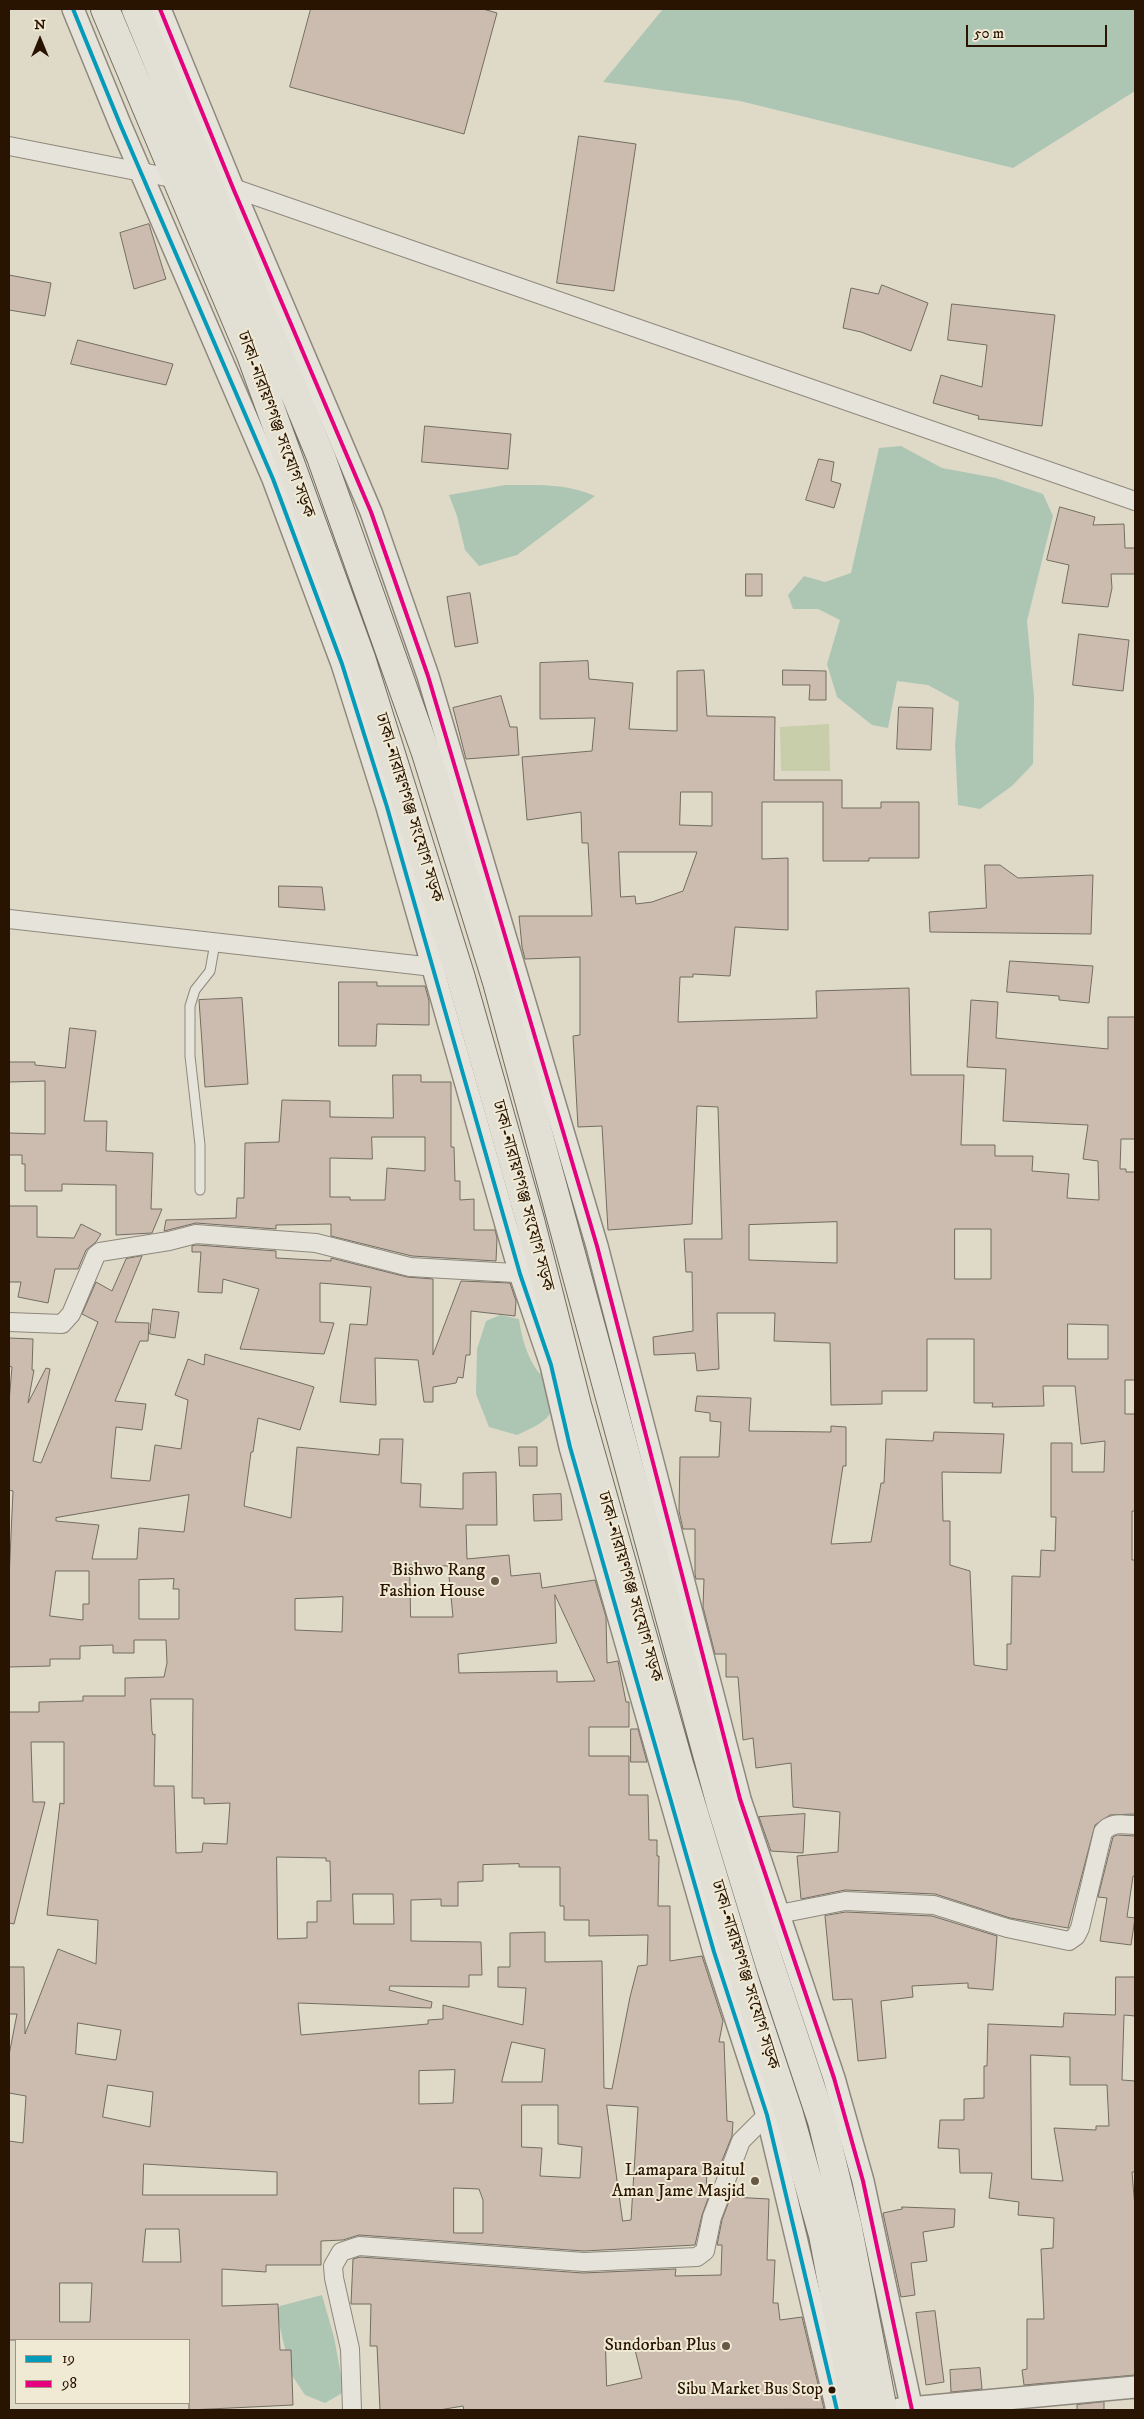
<!DOCTYPE html>
<html>
<head>
<meta charset="utf-8">
<style>
	body { margin:0 }
	#map { position:relative; width:1144px; height:2419px; overflow:hidden; background:#dfdac8; font-family:"IM FELL DW Pica",serif }
	canvas { display:block }
	.frame { position:absolute; inset:0; border:10px solid #281400; pointer-events:none }
	.legend { position:absolute; left:15px; top:2339px; width:175px; height:65px; box-sizing:border-box; background:#f0ead5; border:1px solid #a09480; margin:0; padding:6px 9px; list-style:none; font-size:15px; color:#281400 }
	.legend li { display:flex; align-items:center; gap:10px; height:25px }
	.legend b { width:25px; border:1px solid #a09480 }
	.north { position:absolute; left:15px; top:15px; width:50px; height:50px; -webkit-text-stroke:4px #f0ead5; paint-order:stroke; rotate:0deg; font-size:14px; font-weight:700; line-height:20px; text-align:center; color:#281400 }
	.north::after { content:''; display:block; margin:auto; width:18px; height:22px; background:#281400; clip-path:polygon(50% 0,100% 100%,50% 72%,0 100%) }
	.scale { position:absolute; left:966px; top:25px; width:141px; height:22px; box-sizing:border-box; border:2px solid #281400; border-top:0; padding-left:6px; font-size:15px; line-height:18px; white-space:nowrap; color:#281400; -webkit-text-stroke:4px #f0ead5; paint-order:stroke }
</style>
</head>
<body>
<div id="map">
<canvas width="1144" height="2419"></canvas>
<div class="frame"></div>
<ul class="legend">
<li><b style="height:6px;background:#049ab9"></b>19</li>
<li><b style="height:6px;background:#e5007d"></b>98</li>
</ul>
<div class="north">N</div>
<div class="scale">50 m</div>
</div>
<script>
const c = document.querySelector('canvas').getContext('2d');
c.lineJoin = 'round';
function paint(path, color) {
  c.fillStyle = color;
  c.fill(path, 'evenodd');
}
function strokePath(path, color, width, dash) {
  c.strokeStyle = color;
  c.lineWidth = width;
  c.lineCap = dash ? 'butt' : 'round';
  c.setLineDash(dash || []);
  c.stroke(path);
}
function label(font, color, halo, rows, align = 'center') {
  c.font = font + ' "IM FELL DW Pica","Noto Serif Bengali",serif';
  c.lineWidth = 4;
  c.setLineDash([]);
  c.textBaseline = 'middle';
  c.strokeStyle = halo;
  c.fillStyle = color;
  for (const [text, x, y, turn = 0] of rows) {
    c.save();
    c.translate(x, y);
    c.rotate((+turn || 0) * Math.PI / 180);
    c.textAlign = isNaN(turn) ? turn : align;
    if (halo) c.strokeText(text, 0, 0);
    c.fillText(text, 0, 0);
    c.restore();
  }
}
paint(new Path2D(`
	M829,724L830,771H781L780,727Z`), '#c8cdaa');
paint(new Path2D(`
	M663,9H1135V91L1013,168L740,101L603,82Z
	M901,446L942,468L996,478L1043,494L1053,516L1027,621L1034,697L1033,764L1012,786L980,809L958,805L955,745L959,702L928,685L897,681L888,728L872,725L837,697L827,664L840,620L818,609H793L788,595L804,576L825,582L851,573L879,448Z
	M505,485C536,485 567,483 595,496L517,555L479,566L465,550L457,516L449,495Z
	M500,1315L519,1319C522,1339 527,1357 539,1373L552,1375C556,1416 554,1418 517,1435L489,1427L476,1394L477,1349L486,1321Z
	M322,2295L334,2337L344,2392L325,2403L305,2395L291,2374L276,2311L280,2306Z`), '#adc6b4');
const building = new Path2D(`
	M311,9H483L497,13L464,134L290,87Z
	M579,136L636,144L614,291L557,283Z
	M149,224L166,279L134,289L120,233Z
	M9,275L51,283L45,316L9,310Z
	M882,285L928,303L911,351L861,332L843,328L851,288L878,294Z
	M952,304L1055,315L1042,426L978,419L979,416L933,403L941,375L982,387L987,345L948,340Z
	M78,340L173,364L166,385L71,364Z
	M425,426L511,434L508,469L422,462Z
	M819,459L834,462L831,481L841,484L834,508L806,500Z
	M1060,507L1095,517L1093,525L1124,524L1125,548H1135V574H1111L1112,588L1108,607L1062,603L1069,565L1047,560Z
	M746,574H762V596H746Z
	M470,593L478,643L455,647L447,597Z
	M1079,634L1129,640L1123,691L1073,685Z
	M588,661L589,679L633,683L629,729L677,731V671L704,670L707,716L775,717L774,780H842V808H881V802H919V858H869V861H823V802H762V859L788,858V930L735,927L730,976L693,974V977H680L678,1022L817,1018L816,991L909,988L911,1075H964L961,1145H995V1156H1033L1032,1171L1069,1174L1067,1198L1099,1200L1098,1161L1083,1159L1088,1125L1003,1121L1006,1069L967,1067L971,1000L998,1002L996,1038L1108,1049V1017H1135V1139H1121L1120,1169H1126V1172H1135V1380H1125V1414H1135V1511H1132V1560H1135V1814L1110,1815L1095,1825L1068,1928L1010,1918L935,1894L845,1890L801,1899L797,1856L838,1852L840,1812L793,1807L791,1763L756,1768L753,1738L743,1740L738,1677H726V1654H715L703,1607L704,1579H696L695,1574V1529H683L679,1511L680,1457H719L721,1422L710,1421V1413L695,1411L697,1396L751,1398L749,1431L831,1432V1426L846,1427V1466H843L831,1544L871,1542L881,1483H884L886,1439L933,1441L934,1432L1004,1434L1001,1473L942,1472L943,1521H950V1565L970,1571L974,1665L1007,1670V1644H1011L1012,1576L1040,1577L1041,1550L1055,1551L1056,1517H1051V1443H1072V1472H1104L1105,1441L1081,1444L1075,1386H1043L1044,1406L992,1407L993,1403H974V1339H927V1391H882V1404L831,1405L830,1343L774,1341L775,1313H717L719,1369L697,1371L695,1353L654,1355L653,1337L693,1331L692,1272H686L684,1239H722L718,1107L697,1106L692,1224L608,1230L602,1126L578,1127L573,1036L580,1035V957L525,959L522,947L519,916H592L588,843H582L581,812L527,820L522,757L592,751L595,718L540,719V663ZM681,792H712V826L680,825ZM619,852H697L683,891L652,902L636,904L635,896L621,897ZM837,1222V1263L749,1260V1225ZM955,1229H991V1279H955ZM1068,1324L1108,1325V1359H1068Z
	M783,670L826,671V700H809L810,685H783Z
	M501,696L510,727H517L519,755L466,759L453,708Z
	M899,707L933,708L931,750L897,749Z
	M985,865H1000L1018,878L1093,875L1091,934L930,932L929,912L986,908Z
	M279,886L322,887L325,910L279,907Z
	M1010,961L1093,966L1089,1003L1059,1000V996L1007,992Z
	M339,982H377V986H425L429,1001V1025L377,1024L376,1046H339Z
	M242,998L248,1084L205,1087L199,1000Z
	M70,1028L96,1031L84,1121H107L106,1151L153,1153L151,1209H162L152,1233L116,1235V1185L62,1184V1191H25V1164H22V1155H9V1133L45,1134V1081L9,1082V1062H35V1065L65,1068Z
	M393,1075H421V1082H451V1147H454L455,1181H460V1200L474,1199V1230H495L497,1238L496,1261L412,1256L331,1236V1224L276,1225V1229L196,1223L164,1231L166,1220L236,1218L237,1198H244L245,1143L279,1142L282,1100L330,1101V1117L393,1118ZM372,1137H425V1171L387,1168L385,1200H350V1197H330V1158L372,1159Z
	M9,1206H37V1237L74,1238L81,1224L101,1234L96,1242L86,1250L78,1269H55L48,1303L18,1297L21,1282H9Z
	M197,1245L276,1251V1258L331,1261V1258L407,1277L433,1279V1355L461,1281L510,1283L516,1301L515,1316L471,1311L470,1355H466L463,1378L458,1377L456,1383L433,1387V1402H424L418,1360L375,1358L376,1405L340,1402L350,1324L367,1325L371,1287L320,1283V1322L334,1323L324,1354L240,1349L259,1289L223,1279L222,1293L198,1292L201,1252H192V1246Z
	M142,1256L115,1322L149,1323L148,1341H140L115,1401L146,1404L142,1430L116,1427L111,1478L150,1481L155,1445L181,1449L188,1400L175,1395L188,1359L204,1365L205,1354L314,1387L300,1430L258,1418L253,1452H251L244,1506L291,1518L297,1447L379,1455L380,1439H403L401,1483L421,1484L420,1507L463,1509V1473L496,1472L497,1525H466L467,1559L509,1555L511,1576L540,1573L542,1588L595,1580L606,1617L607,1663L618,1661L626,1702H629V1727H589V1756H629V1795H648L649,1840H657V1856H659L658,1906H670V1961L702,1956L723,2021L719,2042H724L727,2121L733,2122L732,2136L719,2168L707,2166L706,2196H709L702,2215L695,2245L584,2251L359,2235L343,2240L321,2241V2265H266V2272L222,2269V2306L278,2304L280,2350H291L293,2405L189,2410V2340H9V2141L23,2143L26,2096L9,2093V2055L17,2014H9V1967H24L25,2034L58,1949L96,1964L98,1920L47,1915L60,1803L64,1804V1742H31L33,1802H45L14,1924L9,1923V1712H39V1702L83,1701V1696H125V1678L164,1677L167,1663L166,1640H134V1653H113V1645L80,1646V1659H50V1666L9,1667V1580L13,1491L9,1490V1402L12,1367L9,1366V1338L33,1339L32,1370H34L28,1403L46,1368L50,1369L33,1461L41,1463L98,1322L82,1314L96,1282L112,1291L126,1259ZM189,1495L184,1532L139,1528L137,1559H92L99,1525L56,1521V1518ZM410,1565L448,1566L453,1617H411ZM56,1571H89V1604H83V1620L50,1616ZM174,1579L173,1589H179V1619H139V1580ZM555,1595L595,1681L557,1682V1671L459,1673L458,1654L556,1643ZM343,1597L342,1632L295,1630V1599ZM151,1699H193L192,1798H204V1804L230,1803L227,1844L203,1843L202,1852L176,1853L174,1786H154L155,1734L153,1735L152,1731ZM277,1857L326,1858V1861H330L331,1901H317V1922H307V1938L278,1939ZM519,1864V1867H560V1906H564V1920H589V1936L648,1935L647,1965L638,1966L630,1997L612,2089L604,2088L602,1961L545,1962V1932L510,1933V1967H498V1987L526,1988L523,2025L443,2005V2019L428,2020V2024L301,2035L298,2003L431,2008L432,2002L389,1990L390,1986L469,1987V1975H482L481,1942L411,1941V1900L441,1899V1906H458V1882L483,1881V1865ZM353,1894H393L394,1924H354ZM78,2023L121,2030L116,2060L76,2054ZM512,2042L545,2049L542,2082H502ZM455,2070L453,2103L419,2104V2071ZM108,2085L153,2092L150,2127L103,2117ZM522,2105H558V2144L582,2147L580,2178L540,2176L542,2148L522,2147ZM607,2105L638,2107L631,2220L623,2221ZM144,2164L277,2172V2195H143ZM454,2188L479,2189L483,2200V2233H454ZM146,2229H179L181,2262H143ZM60,2283H92L90,2322H60Z
	M153,1309L179,1312L175,1338L150,1334Z
	M519,1447H537V1466H520Z
	M561,1494L562,1520L534,1521L533,1495Z
	M631,1729H638L647,1762H631Z
	M805,1814L803,1853L771,1851L759,1817Z
	M1118,1835L1135,1836V1876H1133L1127,1917L1135,1918L1131,1945L1100,1941L1107,1898L1098,1897L1113,1837Z
	M846,1912L932,1916L997,1936L993,1990L968,1988V1983L912,1986L913,1997L881,2001L886,2058L858,2061L852,1999L833,2000L825,1916Z
	M1116,1977H1135V2016L1124,2015L1122,2080L1135,2081V2172H1132L1135,2208V2375L1024,2385L1022,2370L1027,2369V2319H1044L1041,2249L1053,2248L1054,2218L1018,2215L1019,2202L989,2198L992,2173H960L959,2149L938,2148L940,2120H964V2099L984,2098V2066H987L988,2024L1063,2027L1064,2013L1115,2015ZM1031,2055L1070,2057V2085H1107L1109,2126H1096V2130L1054,2128L1063,2181L1032,2179Z
	M731,2197L769,2199L767,2260H775L773,2303H778L780,2320L802,2317L824,2409L464,2410L463,2406L439,2410H380L377,2346H370L371,2304H351L353,2259L360,2257L583,2273L676,2269L675,2276L721,2275L722,2245H717L722,2220ZM606,2350H635L642,2378L607,2386Z
	M902,2207L955,2209L954,2227L923,2232L927,2261L911,2263L915,2295L901,2297L883,2213L902,2209Z
	M935,2311L944,2382L926,2385L916,2313Z
	M980,2368L982,2389L951,2392L950,2370Z
	M1104,2402V2410H1077V2405Z`);
paint(building, '#ccbcb0');
strokePath(building, '#736d61', 1);
const service = new Path2D(`
	M200,1190V1145L190,1056V1006L195,990L210,971L215,943`);
const minor = new Path2D(`
	M9,146L177,179
	M224,189L233,188L1135,501
	M9,919L433,967
	M9,1322L62,1324L71,1314L96,1255L100,1252L169,1241L196,1234L316,1243L410,1267L532,1274
	M779,1914L845,1901L934,1905L1007,1928L1069,1941L1076,1936L1080,1928L1103,1832C1112,1821 1122,1825 1135,1825
	M352,2410L350,2349L334,2278L333,2266L341,2252L359,2246L584,2262L697,2257L705,2251L712,2217L741,2141L767,2115`);
const tertiary = new Path2D(`
	M73,9L120,124L273,479L342,664L387,807L520,1274L551,1365L570,1447L714,1952L767,2115L837,2410
	M160,9L233,188L371,512L428,676L597,1246L740,1799L834,2078L863,2181L912,2410
	M899,2409L1135,2387`);
const primary = new Path2D(`
	M105,9L251,355L361,658L461,978L530,1220L577,1405L679,1764L747,1988L789,2114L823,2235L856,2410
	M136,9L321,457L426,753L497,982L721,1805L769,1962L822,2121L847,2224L883,2410`);
strokePath(service, '#8e887c', 11);
strokePath(minor, '#8e887c', 20);
strokePath(tertiary, '#8e887c', 24);
strokePath(primary, '#736d61', 30);
strokePath(service, '#e6e3db', 9);
strokePath(minor, '#e6e3db', 18);
strokePath(tertiary, '#e6e3db', 21);
strokePath(primary, '#e2dfd5', 28);
strokePath(new Path2D(`
	M73,9L120,124L273,479L342,664L387,807L520,1274L551,1365L570,1447L714,1952L767,2115L837,2410`), '#049ab9', 4);
strokePath(new Path2D(`
	M160,9L233,188L371,512L428,676L597,1246L740,1799L834,2078L863,2181L912,2410`), '#e5007d', 4);
for (const [x, y, r, color] of [
	[495,1581,5,"#685946"],
	[755,2181,5,"#685946"],
	[726,2346,5,"#685946"],
	[832,2390,4.5,"#281400"]
]) {
  const dot = new Path2D();
  dot.arc(x, y, r, 0, 2 * Math.PI);
  c.fillStyle = color;
  c.fill(dot);
  strokePath(dot, '#f0ead5', 2);
}
label('17px', '#281400', '#f0ead5', [
	["Sibu Market Bus Stop",823,2390]
], 'right');
label('18px', '#281400', '#f0ead5', [
	["ঢাকা-নারায়ণগঞ্জ সংযোগ সড়ক",275,425,70],
	["ঢাকা-নারায়ণগঞ্জ সংযোগ সড়ক",408,808,73],
	["ঢাকা-নারায়ণগঞ্জ সংযোগ সড়ক",522,1196,75],
	["ঢাকা-নারায়ণগঞ্জ সংযোগ সড়ক",629,1587,74],
	["ঢাকা-নারায়ণগঞ্জ সংযোগ সড়ক",744,1975,73]
]);
label('18px', '#281400', '#f0ead5', [
	["Bishwo Rang",485,1571],
	["Fashion House",485,1592],
	["Lamapara Baitul",745,2171],
	["Aman Jame Masjid",745,2192],
	["Sundorban Plus",716,2346]
], 'right');
</script>
</body>
</html>
